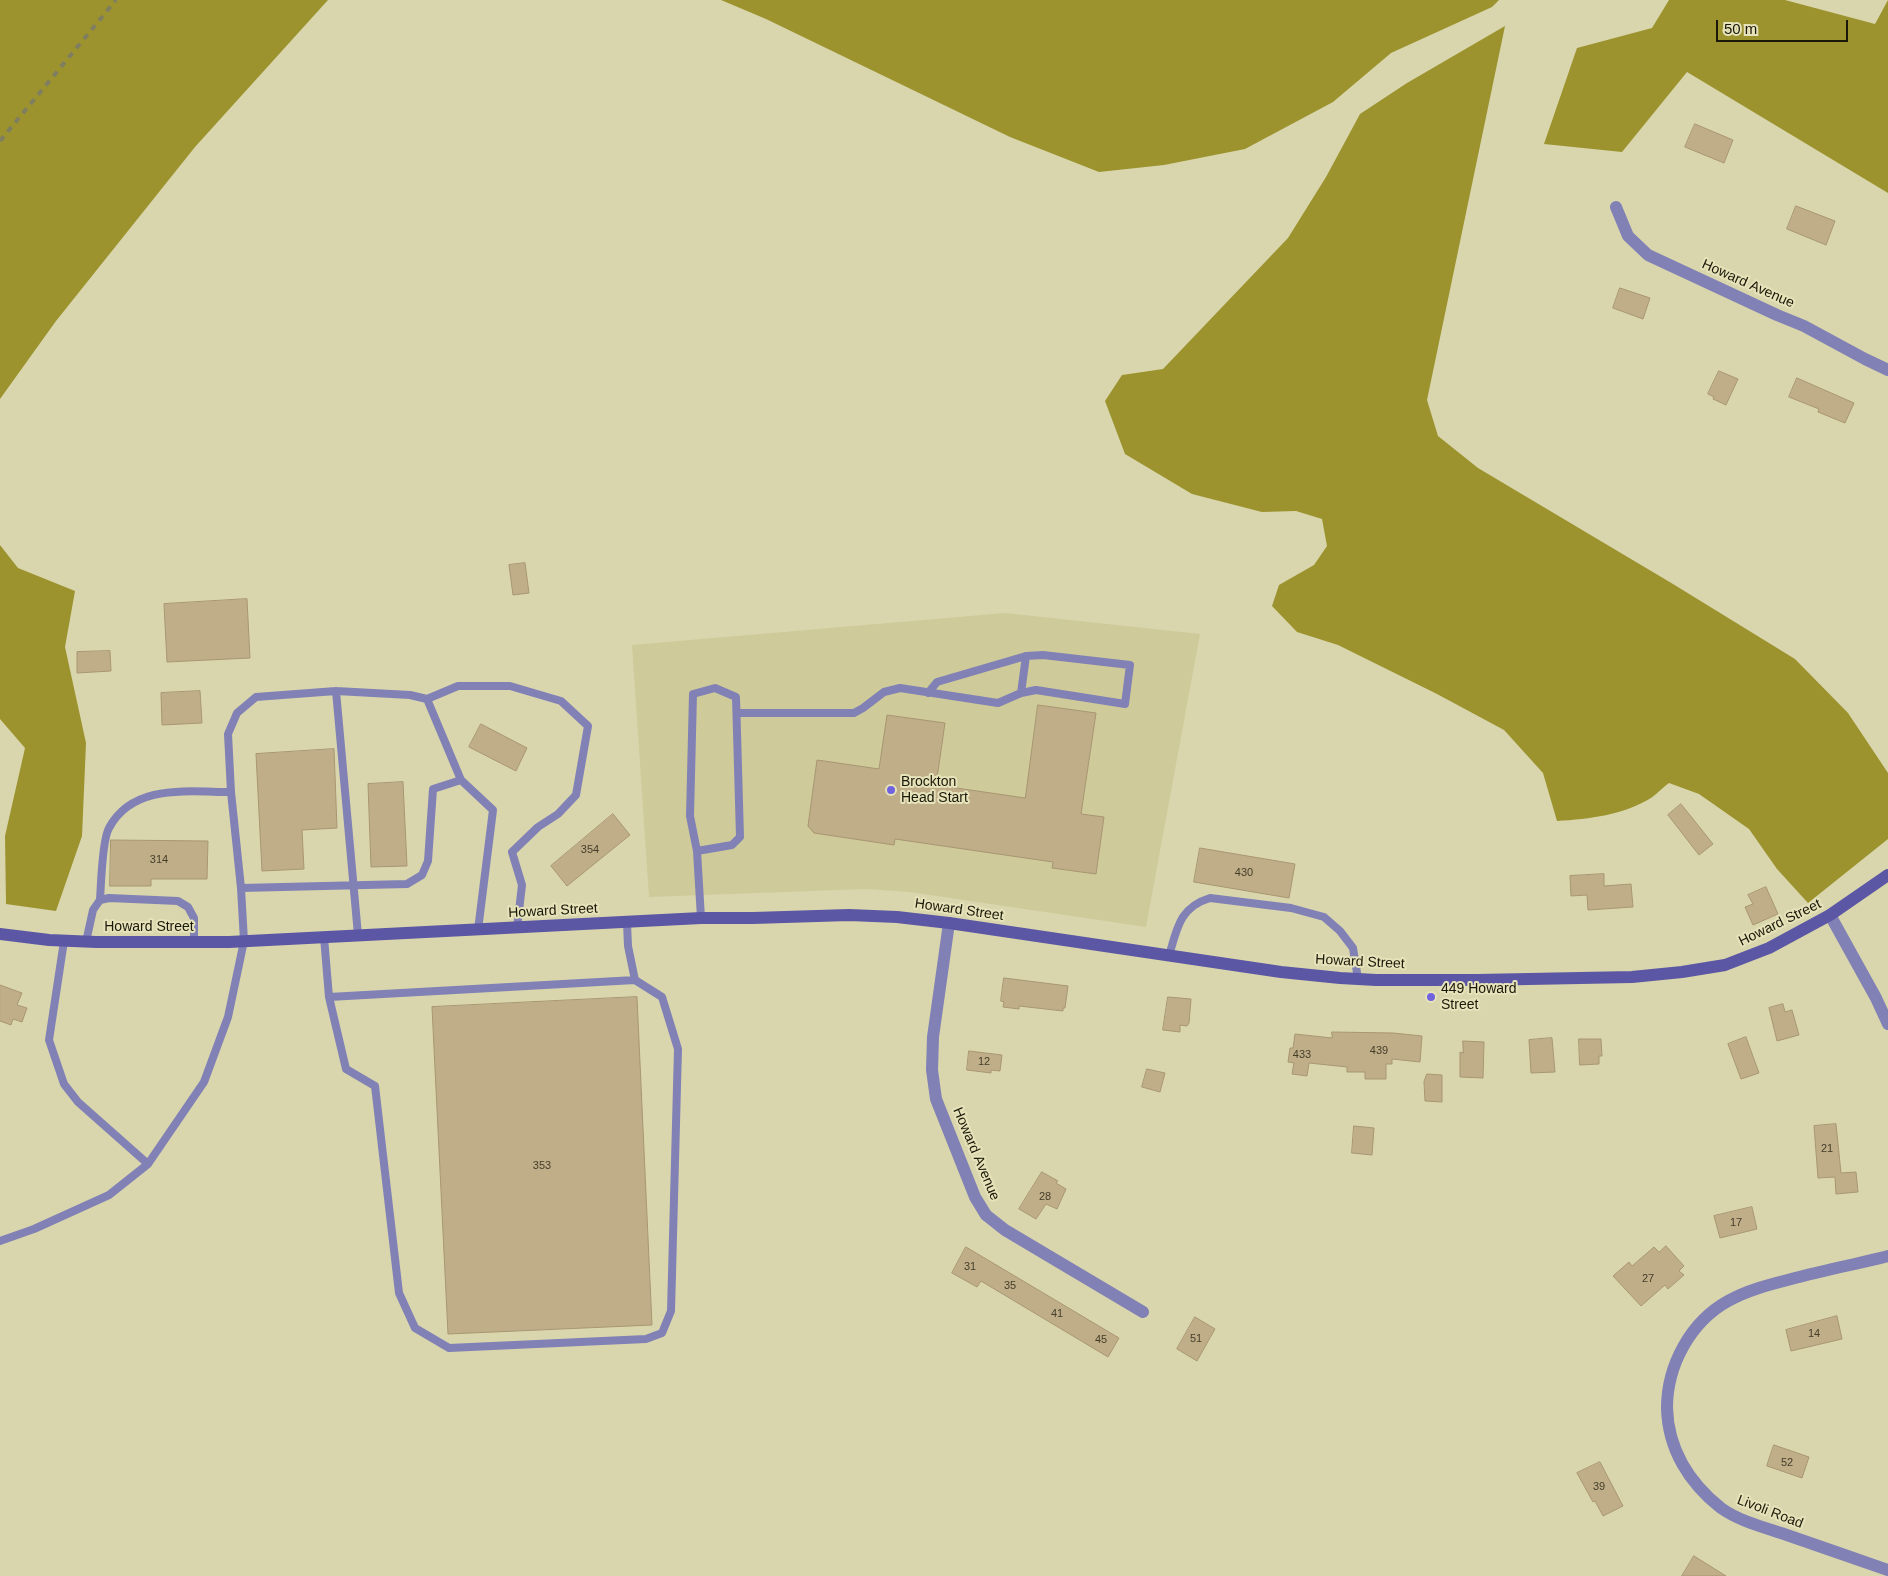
<!DOCTYPE html>
<html>
<head>
<meta charset="utf-8">
<style>
	body { margin:0 }
	#map { position:relative; width:1888px; height:1576px; overflow:hidden; background:#d9d6ad; font-family:Arial,sans-serif }
	canvas { display:block }
	.scale { position:absolute; left:1716px; top:20px; width:132px; height:22px; box-sizing:border-box; border:2px solid #1a1809; border-top:0; padding-left:6px; font-size:15px; line-height:18px; white-space:nowrap; color:#1a1809; -webkit-text-stroke:4px #e6e3ba; paint-order:stroke }
</style>
</head>
<body>
<div id="map">
<canvas width="1888" height="1576"></canvas>
<div class="scale">50 m</div>
</div>
<script>
const c = document.querySelector('canvas').getContext('2d');
c.lineJoin = 'round';
function paint(path, color) {
  c.fillStyle = color;
  c.fill(path, 'evenodd');
}
function strokePath(path, color, width, dash) {
  c.strokeStyle = color;
  c.lineWidth = width;
  c.lineCap = dash ? 'butt' : 'round';
  c.setLineDash(dash || []);
  c.stroke(path);
}
function label(font, color, halo, rows, align = 'center') {
  c.font = font + ' Arial,sans-serif';
  c.lineWidth = 4;
  c.setLineDash([]);
  c.textBaseline = 'middle';
  c.strokeStyle = halo;
  c.fillStyle = color;
  for (const [text, x, y, turn = 0] of rows) {
    c.save();
    c.translate(x, y);
    c.rotate((+turn || 0) * Math.PI / 180);
    c.textAlign = isNaN(turn) ? turn : align;
    if (halo) c.strokeText(text, 0, 0);
    c.fillText(text, 0, 0);
    c.restore();
  }
}
paint(new Path2D(`
	M1005,613L1200,634L1146,927L910,892L866,889L649,897L632,645Z`), '#ceca9a');
paint(new Path2D(`
	M0,0H328L195,147L56,321L0,399Z
	M721,0H1499L1492,7L1391,53L1333,102L1245,149L1164,165L1099,172L1010,137L766,19Z
	M1669,0H1785L1875,24L1888,0V193L1687,72L1622,152L1544,144L1577,48L1652,28Z
	M1505,26L1427,400L1438,436L1478,468L1673,584L1795,659L1848,713L1888,773V839L1808,903L1777,869L1749,829L1699,794L1669,783C1663,787 1657,794 1651,798C1623,815 1590,819 1557,821L1543,773L1504,730L1437,694L1338,645L1297,632L1272,606L1279,585L1314,565L1327,546L1322,519L1296,511L1262,512L1192,494L1125,454L1105,401L1122,375L1163,369L1288,238L1326,177L1360,114L1407,83Z
	M0,545L18,568L75,591L65,647L86,743L82,836L56,911L6,904L5,836L25,748L0,719Z`), '#9c932e');
const building = new Path2D(`
	M1695,124L1733,140L1724,163L1685,147Z
	M1796,206L1835,221L1826,245L1787,229Z
	M1620,288L1650,298L1643,319L1613,308Z
	M1719,371L1738,379L1726,405L1713,399L1714,397L1708,394Z
	M1797,378L1854,403L1845,423L1818,412L1819,409L1789,397Z
	M525,563L529,593L513,595L509,565Z
	M247,599L250,658L167,662L164,604Z
	M110,651L111,671L77,673V652Z
	M200,691L202,723L162,725L161,693Z
	M1038,705L1096,713L1081,814L1104,817L1096,874L1052,868L1053,862L895,839L894,845L814,833L808,826L817,760L879,769L887,715L945,723L936,785L1025,798Z
	M481,724L527,748L516,771L469,747Z
	M334,749L337,828L302,830L304,869L262,871L256,754Z
	M403,782L407,866L371,867L368,784Z
	M1681,804L1713,844L1699,855L1668,815Z
	M613,814L630,835L567,886L551,866Z
	M111,840L208,841L207,879H151V886H110Z
	M1200,848L1295,864L1289,898L1194,882Z
	M1604,874V886L1631,884L1633,907L1588,910L1587,895L1571,896L1570,876Z
	M1766,887L1778,914L1753,925L1745,907L1753,904L1748,895Z
	M1004,978L1068,986L1065,1008H1063V1011L1019,1006V1009L1003,1007L1004,1002L1001,1001Z
	M0,985L22,993L17,1005L27,1008L22,1022L13,1019L11,1025L0,1021Z
	M637,997L652,1325L448,1334L432,1007Z
	M1168,997L1191,999L1189,1023L1187,1026L1180,1025V1032L1163,1030Z
	M1783,1004L1785,1012L1792,1010L1799,1035L1777,1041L1769,1008Z
	M1332,1032L1393,1033L1422,1036L1420,1062L1392,1059V1064H1386V1079H1365V1072H1347V1067L1309,1063L1307,1076L1292,1074L1294,1063L1288,1062L1290,1048H1293L1295,1034L1332,1038Z
	M1746,1037L1759,1073L1741,1079L1728,1044Z
	M1552,1038L1555,1072L1531,1073L1529,1040Z
	M1579,1039H1601L1602,1056H1599V1064L1580,1065Z
	M1463,1041L1484,1042L1483,1078L1460,1077V1052L1463,1053Z
	M969,1051L1002,1055L1000,1071L991,1070V1073L967,1070Z
	M1147,1069L1165,1073L1160,1092L1142,1087Z
	M1427,1074L1442,1075V1102L1425,1101L1424,1082Z
	M1836,1124L1841,1173L1856,1172L1858,1192L1836,1194L1835,1177L1818,1178L1814,1126Z
	M1354,1126L1374,1128L1372,1155L1352,1153Z
	M1042,1172L1058,1181L1056,1183L1066,1189L1057,1209L1046,1204L1036,1219L1019,1209Z
	M1752,1207L1757,1229L1720,1238L1714,1216Z
	M1666,1246L1684,1266L1679,1271L1684,1275L1668,1289L1665,1285L1641,1306L1613,1276L1629,1262L1632,1266L1654,1247L1659,1252Z
	M966,1247L1119,1338L1108,1357L981,1281L977,1287L952,1273Z
	M1837,1316L1842,1339L1791,1351L1786,1330Z
	M1195,1317L1215,1329L1197,1361L1177,1349Z
	M1774,1445L1809,1457L1802,1478L1767,1466Z
	M1600,1462L1623,1506L1603,1516L1595,1501L1593,1502L1577,1473Z
	M1694,1556L1726,1576H1682Z`);
paint(building, '#c0ae89');
strokePath(building, '#a89672', 1);
strokePath(new Path2D(`
	M336,691L358,935
	M1021,693L1026,656
	M427,699L458,686H510L561,701L588,726L576,795L558,814L538,827L512,852L522,885L517,928
	M738,713H854L863,708L884,692L900,688L998,703L1021,693L1036,690L1125,704L1130,665L1043,655L1026,656L937,682L928,693
	M697,851L732,845L740,837L736,697L715,688L693,694L690,816L697,851L701,918
	M241,888L231,792L228,734L237,713L256,697L336,691L410,695L427,699L461,780
	M100,900C101,885 102,840 109,828C133,783 189,792 231,792
	M627,923L628,946L635,980
	M324,937L329,997L346,1069L375,1086L399,1293L415,1328L449,1348L646,1339L662,1333L671,1311L678,1049L662,997L635,980L329,997
	M64,941L49,1040L64,1084L78,1102L148,1164
	M86,942L93,910L100,900L109,898L178,901L188,907L194,918V942
	M1169,956C1177,928 1180,907 1210,898L1291,908L1324,917L1340,931L1353,948L1358,979
	M0,1241L34,1229L109,1195L148,1164L204,1082L228,1017L244,941L241,888L407,884L422,875L428,861L433,789L461,780L493,810L478,930`), '#8181b6', 8);
strokePath(new Path2D(`
	M1616,207L1628,236L1648,255L1777,315L1804,326L1865,359L1888,370
	M1830,915L1876,998L1888,1024
	M949,923L933,1037L932,1070L936,1099L975,1197L986,1215L1005,1230L1143,1312
	M1888,1256C1860,1263 1831,1269 1803,1276C1777,1283 1751,1288 1728,1301C1690,1322 1667,1366 1667,1408C1668,1449 1689,1483 1721,1508C1739,1521 1763,1527 1784,1534C1819,1546 1853,1558 1888,1570`), '#8181b6', 12);
strokePath(new Path2D(`
	M0,934L49,940L96,942H229L701,918H753L849,915L897,917L949,923L1281,972L1340,978L1376,980H1477L1632,977L1682,972L1725,965L1769,948L1830,915L1888,875`), '#5c57a5', 12);
strokePath(new Path2D(`
	M0,141L116,0`), '#807e61', 4, [6, 6]);
for (const [x, y, r, color] of [
	[891,790,5,"#7063dd"],
	[1431,997,5,"#7063dd"]
]) {
  const dot = new Path2D();
  dot.arc(x, y, r, 0, 2 * Math.PI);
  c.fillStyle = color;
  c.fill(dot);
  strokePath(dot, '#e6e3ba', 2);
}
label('11px', '#443e29', null, [
	["354",590,850],
	["314",159,860],
	["430",1244,873],
	["439",1379,1051],
	["433",1302,1055],
	["12",984,1062],
	["21",1827,1149],
	["353",542,1166],
	["28",1045,1197],
	["17",1736,1223],
	["31",970,1267],
	["27",1648,1279],
	["35",1010,1286],
	["41",1057,1314],
	["14",1814,1334],
	["51",1196,1339],
	["45",1101,1340],
	["52",1787,1463],
	["39",1599,1487]
]);
label('14px', '#1a1809', '#e6e3ba', [
	["Howard Avenue",1748,284,24],
	["Howard Street",959,910,8],
	["Howard Street",553,911,-3],
	["Howard Street",1780,923,-26],
	["Howard Street",149,927],
	["Howard Street",1360,962,3],
	["Howard Avenue",976,1154,67],
	["Livoli Road",1770,1512,21]
]);
label('14px', '#1a1809', '#e6e3ba', [
	["Brockton",901,782],
	["Head Start",901,798],
	["449 Howard",1441,989],
	["Street",1441,1005]
], 'left');
</script>
</body>
</html>
